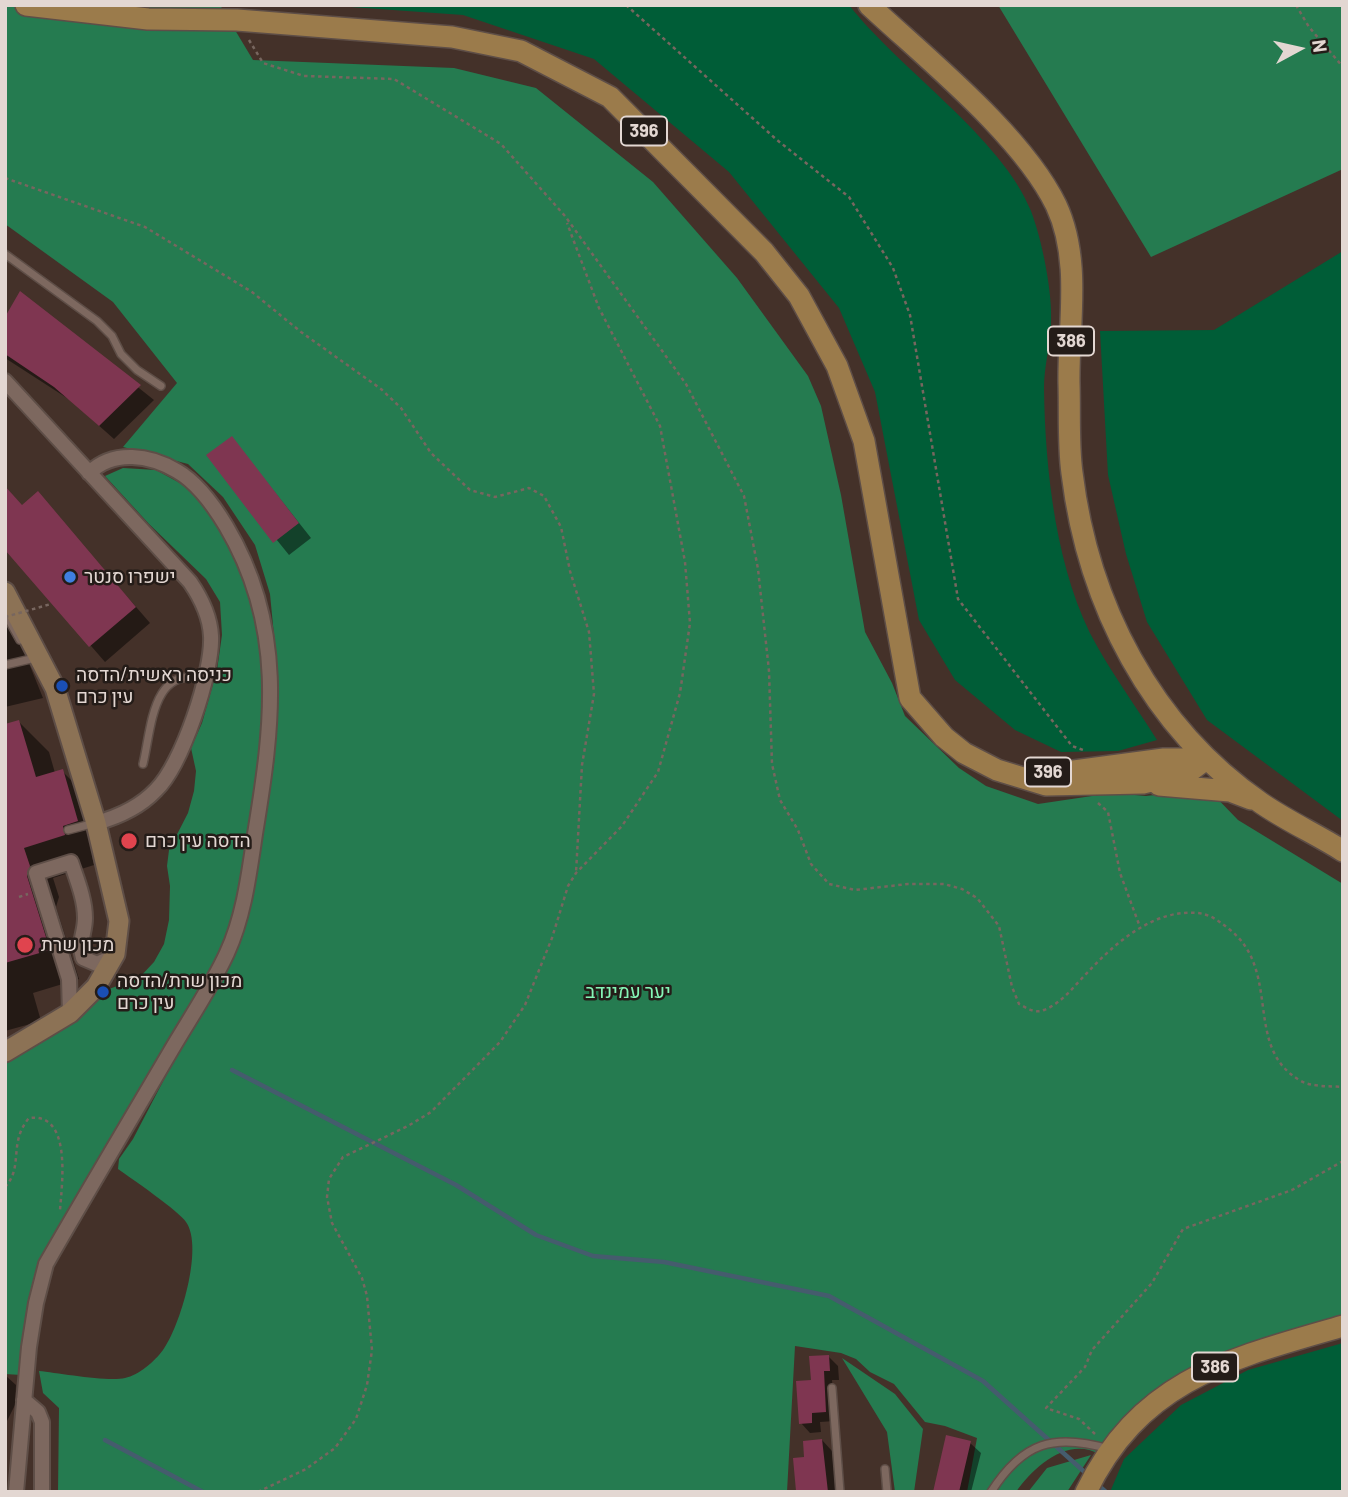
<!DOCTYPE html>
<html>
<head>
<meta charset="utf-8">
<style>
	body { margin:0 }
	#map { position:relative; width:1348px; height:1497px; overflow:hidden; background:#443129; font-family:Barlow,sans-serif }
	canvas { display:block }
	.frame { position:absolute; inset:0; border:7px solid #e3d7d2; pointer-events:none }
	.north { position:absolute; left:1264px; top:14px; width:70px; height:70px; -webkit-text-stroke:5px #241c18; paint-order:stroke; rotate:82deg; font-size:19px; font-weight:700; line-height:28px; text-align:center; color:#e3d7d2 }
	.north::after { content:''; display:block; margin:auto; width:24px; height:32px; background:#e3d7d2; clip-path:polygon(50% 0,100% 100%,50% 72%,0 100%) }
</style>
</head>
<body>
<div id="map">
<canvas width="1348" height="1497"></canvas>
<div class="frame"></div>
<div class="north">N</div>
</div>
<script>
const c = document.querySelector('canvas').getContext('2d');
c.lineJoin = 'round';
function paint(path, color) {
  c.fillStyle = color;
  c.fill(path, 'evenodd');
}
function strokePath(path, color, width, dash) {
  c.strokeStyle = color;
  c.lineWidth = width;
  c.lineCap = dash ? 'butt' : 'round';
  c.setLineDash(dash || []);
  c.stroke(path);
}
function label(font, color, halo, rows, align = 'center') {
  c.font = font + ' Barlow,Heebo,sans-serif';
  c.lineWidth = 5;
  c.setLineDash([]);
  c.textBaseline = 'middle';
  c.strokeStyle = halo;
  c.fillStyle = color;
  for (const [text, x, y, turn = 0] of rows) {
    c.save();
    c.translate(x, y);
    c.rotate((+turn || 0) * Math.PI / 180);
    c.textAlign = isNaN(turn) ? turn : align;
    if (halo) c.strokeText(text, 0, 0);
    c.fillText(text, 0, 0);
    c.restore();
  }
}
paint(new Path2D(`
	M323,5H849C899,69 1002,138 1031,211C1042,240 1053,293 1051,325C1050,346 1044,367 1044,388C1045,469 1056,574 1097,646C1115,678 1137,708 1157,740L1118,751L1061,752L1015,730L955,680L919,620L875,392L839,308L729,172L594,59L463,15Z
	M1343,251V821L1207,720L1147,622L1126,554L1108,475L1100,331L1214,330Z
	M1343,1343V1492H1110L1124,1459L1181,1405L1248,1370Z`), '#005d37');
paint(new Path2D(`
	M5,5H220L253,60L454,68L536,88L653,182L737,278L808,376L821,406L841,495L865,632L892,683L905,716L959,768L986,786L1038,804L1112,793L1146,796L1208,789L1238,820L1343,884V1316L1242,1348L1099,1454C1068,1436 1033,1467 1016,1492H967L977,1438L945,1426L925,1422L894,1384L870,1372L856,1359L841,1353L795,1346L787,1492H58L59,1408L43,1393L39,1371C58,1373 108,1382 125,1378C139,1375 155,1361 163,1350C180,1327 204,1247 186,1222C180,1212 131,1178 118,1169L119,1159L133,1139L197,1016L250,893L274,764L278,677L270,594L255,545L223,497L188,464L123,447L177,383L113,302L5,224Z
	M998,5H1343V169L1151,257Z
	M123,468L156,470L189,488L212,511L243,563L261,635L264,691L261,747L242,885L223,953L64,1225L42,1254L35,1277L21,1375L5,1374V1060L36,1046L68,1025L98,993L139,978L154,962L164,944L169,920L170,886L167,866L169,850L188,813L194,791L196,771L191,748L202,723L217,670L222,635L220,602L206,579L149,524L105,476Z
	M842,1358L895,1394L923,1429L914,1492H895L887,1432Z
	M1091,1455L1067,1492H1028L1047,1468Z`), '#257b50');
paint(new Path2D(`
	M21,294L154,400L114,439L70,400L5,358V320Z
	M232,438L311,538L289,555L209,456Z
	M5,486L23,507L38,494L150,623L105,662L5,547Z
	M5,604L43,698L5,707Z
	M19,722L49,752L55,773L62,771L92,801L107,851L92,856L94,865L53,878L59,897L56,907L79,979L33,993L41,1021L5,1031V726Z
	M828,1356L838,1366L839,1380H832L835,1421L820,1422L821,1432L810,1433L801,1423L813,1382Z
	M5,1375L16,1385L15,1405L5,1425Z
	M822,1440L832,1451L836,1492H799L806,1458Z
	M970,1443L981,1453L971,1492H934Z`), '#0007');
strokePath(new Path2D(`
	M232,1070L456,1185L536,1235L593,1256L664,1262L829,1296L983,1381L1089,1476
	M105,1440L203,1492
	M1098,1485L1106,1492`), '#455c6d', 4.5);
paint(new Path2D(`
	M20,291L141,385L99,426L54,387L5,354V317Z
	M232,436L299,523L273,543L206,455Z
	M5,486L22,505L38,491L136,607L89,647L5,550Z
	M19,720L36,777L63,769L78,821L63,826L65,835L24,848L30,866L27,876L50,950L5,963V724Z
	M829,1355L830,1371H824L826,1412L812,1413V1423L799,1424L796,1381L811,1380L809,1356Z
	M946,1435L971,1441L959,1492H933Z
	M822,1439L828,1492L796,1491L793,1458L804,1457L803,1441Z`), '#7f3651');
const lane = new Path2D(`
	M5,254L97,321L112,336L121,354L137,370L161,386
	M5,613L20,640
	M5,665L31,659
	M143,764C152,726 152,665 205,679
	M68,830L95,823
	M832,1388L840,1492
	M885,1469L887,1492
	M991,1492C1023,1442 1054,1433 1109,1449`);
const street = new Path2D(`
	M5,381L190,582C201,598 210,616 211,636C213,672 182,765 156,790C140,807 118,817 96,823
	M70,1013L69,979L36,873L71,862C77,880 85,899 85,918C85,933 78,942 83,958L97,964L114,956
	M24,1400L38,1412L42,1422V1492
	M16,1492L29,1347L36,1303L46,1264C86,1194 128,1124 169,1054C188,1021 211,988 227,953C244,916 249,874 255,834C273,724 286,627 226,526C214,506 198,483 177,471C150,455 114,449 89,473`);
const secondary = new Path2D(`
	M5,592L55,688L96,823L119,921L115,954L96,987L70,1013L5,1052`);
const primary = new Path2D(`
	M26,5L148,19L237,20L452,37L521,51L610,97L764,252L799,296L837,366L864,441L910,698L944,737L964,753L997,770L1046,785L1143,783L1190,771L1206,759
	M869,5C927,59 1022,135 1056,205C1082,260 1068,326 1069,383C1070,413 1068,444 1072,473C1088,604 1151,727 1261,803C1287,821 1316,834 1343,851
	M1059,773L1164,759H1206
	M1159,785L1230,791L1251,799
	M1086,1492C1141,1378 1233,1358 1343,1326`);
strokePath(lane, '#5e4e47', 10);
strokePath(street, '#5e4e47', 18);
strokePath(secondary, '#5e4e47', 23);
strokePath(primary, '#5e4e47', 24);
strokePath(new Path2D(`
	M626,5L777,140L849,197L893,268L910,315L958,599L1072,746L1086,751
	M1296,5L1309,27L1343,67
	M249,40L263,63L304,76L394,79L501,144L565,216L686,384L744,496L758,569L769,671L772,764L780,800L798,830L811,864L829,884L855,890L908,884H944L962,889L977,898L999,926L1012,987L1019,1004C1027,1008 1035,1014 1044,1010C1062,1003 1074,986 1088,972C1115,943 1154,909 1197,913C1210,914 1219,921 1229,929C1283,971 1242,1048 1301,1081C1311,1087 1331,1086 1343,1087
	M5,178L145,227L252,292L301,332L381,389L401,408L431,453L470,490L495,497L529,488L544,496L561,527L570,571L589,632L594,694L582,765L576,873
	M1098,803L1108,812L1120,873L1140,927
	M19,897L28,894
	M5,1187C24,1167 8,1143 29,1118C72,1112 62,1183 60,1210
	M1095,1434L1079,1419L1046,1408L1085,1367L1092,1350L1152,1283L1183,1229L1292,1190L1343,1161
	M258,1492L306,1469L335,1448L356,1419L367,1385L372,1350L367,1296L362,1278L332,1223L327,1197L329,1179L343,1157L408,1126L431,1112L500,1042L525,1005L552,938L568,886L576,873L622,826L658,772L680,693L690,623L685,562L660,426L599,308L567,223`), '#77665f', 2.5, [3.5, 3.5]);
strokePath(lane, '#7d685f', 7);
strokePath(street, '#7d685f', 14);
strokePath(secondary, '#8c7255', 19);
strokePath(primary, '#9b7b4b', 21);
strokePath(new Path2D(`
	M5,617L51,604`), '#77665f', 2.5, [3.5, 3.5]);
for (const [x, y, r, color] of [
	[70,577,7,"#3f7fe0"],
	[62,686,7,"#1a4fb4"],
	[129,841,9,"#e0444e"],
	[25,945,9,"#e0444e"],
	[103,992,7,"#1a4fb4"]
]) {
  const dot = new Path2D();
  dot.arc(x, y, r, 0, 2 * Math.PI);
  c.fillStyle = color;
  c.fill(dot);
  strokePath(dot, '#241c18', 2.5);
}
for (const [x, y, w] of [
	[644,131,46],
	[1071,341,46],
	[1048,772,46],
	[1215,1367,46]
]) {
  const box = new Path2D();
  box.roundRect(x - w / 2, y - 14.5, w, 29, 5);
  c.fillStyle = '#241c18';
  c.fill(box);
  strokePath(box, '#e3d7d2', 2);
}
label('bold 18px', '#e3d7d2', null, [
	["396",644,131],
	["386",1071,341],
	["396",1048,772],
	["386",1215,1367]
]);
label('19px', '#e3d7d2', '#241c18', [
	["ישפרו סנטר",84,577],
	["כניסה ראשית/הדסה",76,675],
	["עין כרם",76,697],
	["הדסה עין כרם",145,841],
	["מכון שרת",41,945],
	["מכון שרת/הדסה",117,981],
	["עין כרם",117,1003]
], 'left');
label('19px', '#85f5b6', '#241c18', [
	["יער עמינדב",628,992]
]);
</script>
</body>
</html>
